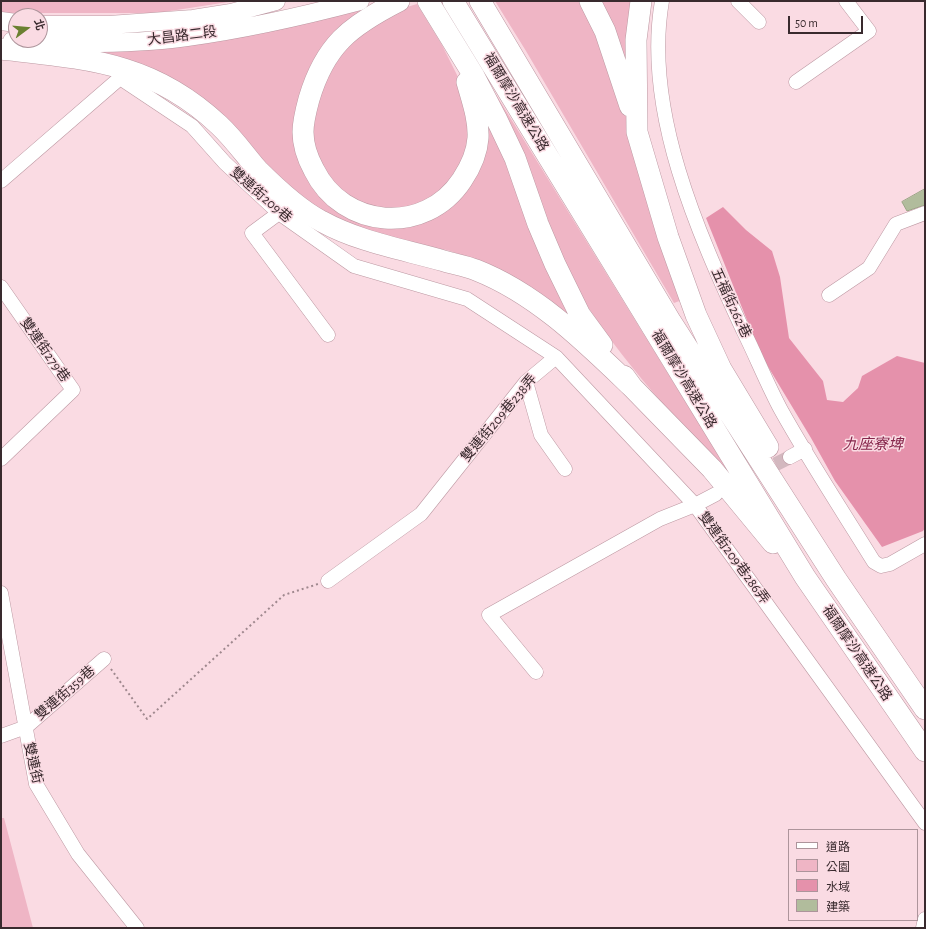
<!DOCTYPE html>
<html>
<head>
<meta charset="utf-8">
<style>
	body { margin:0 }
	#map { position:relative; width:926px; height:929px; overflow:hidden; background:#fadbe3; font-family:"Alegreya Sans","Noto Sans TC",sans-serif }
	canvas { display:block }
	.frame { position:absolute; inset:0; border:2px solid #392a2e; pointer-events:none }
	.legend { position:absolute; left:788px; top:829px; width:130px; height:92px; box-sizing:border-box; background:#fadbe3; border:1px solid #ad949b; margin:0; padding:5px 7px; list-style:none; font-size:12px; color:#392a2e }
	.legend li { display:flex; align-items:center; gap:8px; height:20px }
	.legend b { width:20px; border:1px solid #ad949b }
	.north { position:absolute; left:8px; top:8px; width:40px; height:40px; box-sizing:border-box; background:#fadbe3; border:1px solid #ad949b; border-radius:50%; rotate:74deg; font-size:11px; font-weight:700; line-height:16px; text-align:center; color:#392a2e }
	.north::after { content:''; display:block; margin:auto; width:14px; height:18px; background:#6b8031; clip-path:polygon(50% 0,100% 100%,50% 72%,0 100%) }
	.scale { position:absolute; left:788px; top:16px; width:75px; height:18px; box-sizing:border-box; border:2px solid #392a2e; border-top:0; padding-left:5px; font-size:12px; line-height:14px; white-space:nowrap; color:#392a2e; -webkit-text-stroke:3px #fadbe3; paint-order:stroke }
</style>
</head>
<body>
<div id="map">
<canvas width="926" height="929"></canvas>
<div class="frame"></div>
<ul class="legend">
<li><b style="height:5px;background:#fff"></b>道路</li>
<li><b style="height:11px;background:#efb5c5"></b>公園</li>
<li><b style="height:11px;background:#e591ab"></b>水域</li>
<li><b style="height:11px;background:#b1bc9c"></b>建築</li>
</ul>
<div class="north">北</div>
<div class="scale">50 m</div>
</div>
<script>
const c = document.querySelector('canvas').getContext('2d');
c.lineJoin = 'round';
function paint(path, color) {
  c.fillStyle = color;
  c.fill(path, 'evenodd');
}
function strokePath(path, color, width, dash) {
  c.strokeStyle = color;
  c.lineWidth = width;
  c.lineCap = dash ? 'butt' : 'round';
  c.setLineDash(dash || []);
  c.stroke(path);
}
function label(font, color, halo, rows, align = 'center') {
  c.font = font + ' "Alegreya Sans","Noto Sans TC",sans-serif';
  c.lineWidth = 3;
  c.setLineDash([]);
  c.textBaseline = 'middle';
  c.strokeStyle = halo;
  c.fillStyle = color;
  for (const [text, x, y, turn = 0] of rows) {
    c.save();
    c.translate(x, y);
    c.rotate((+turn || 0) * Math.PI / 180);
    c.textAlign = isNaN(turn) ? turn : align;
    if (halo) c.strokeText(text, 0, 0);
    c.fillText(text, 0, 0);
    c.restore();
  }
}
paint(new Path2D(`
	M5,1H235L157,13H1V2Z
	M495,1H583C627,96 653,200 682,300L674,303L526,51Z
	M599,1H631L629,60L622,63Z
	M417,4L442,45L457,75L468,107L470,138L454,181L414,208L390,211L345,197L316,158L312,119L332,65L350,44L370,26L397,10Z
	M375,6L296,114L335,209L436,214L486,118L584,331L555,304L523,282L489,264L447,250L416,245L322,215L264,162L241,135L97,57L103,51Z
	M495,93L733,479C671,415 610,349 566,271Z
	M1,818H4L33,928H1Z`), '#efb5c5');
paint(new Path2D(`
	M723,207L746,230L772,251L780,277L789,338L823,381L827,400L843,402L858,388L862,376L897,356L925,363V528L923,531L882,547L835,481L811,438L767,365L755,340L706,218Z`), '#e591ab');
const building = new Path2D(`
	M925,189V205L907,211L902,202Z`);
paint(building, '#b1bc9c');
strokePath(building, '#9aa585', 1);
strokePath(new Path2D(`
	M738,483L790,457`), '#d3b8bf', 14, [14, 7]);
const minor = new Path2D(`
	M662,1C643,110 698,233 743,330C756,356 767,384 781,410C810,462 843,512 874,562L881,566L890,564L925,544
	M738,1L759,22
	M796,82L869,31L846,1
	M1,181L120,78L192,126L225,163L279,213L354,266L467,299L556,357
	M279,213L252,233L328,335
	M1,287L73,390L1,459
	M829,295L869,268L896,224L925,213
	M526,382L541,435L565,469
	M790,457L805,449
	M328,581L421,514L526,382L556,357L695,505L716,494
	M1,593L36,784L78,854L137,928
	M536,672L489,615L660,519L695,505L925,823
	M1,736L26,727L104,659
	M923,928L925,919`);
const major = new Path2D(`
	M1,21L16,23
	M40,25H109L193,19L231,13L276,1
	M12,41C70,44 129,45 187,37C246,29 303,16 360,1`);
const highway = new Path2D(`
	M399,1C350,26 325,45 309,99C306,110 303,121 303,132C303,145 308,159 314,170C343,229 425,236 462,180C470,168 477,153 478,138C479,119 472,100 467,82
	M428,1L474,76L496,118L515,158L538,224L555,264L580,315L602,345
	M453,1L805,577L925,751
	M480,1L671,322L836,579L925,709
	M590,1L605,31L630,106
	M641,1L636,40L637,132L668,237L696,315L721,369L768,447
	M1,49C88,59 152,62 219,125C234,139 245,155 258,170C276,188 298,209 321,221C359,242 402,249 444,261C454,264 466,266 476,270C537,294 585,342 632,387
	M624,376L632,387L712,469L773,543`);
strokePath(minor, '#bc98a2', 15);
strokePath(major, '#bc98a2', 19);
strokePath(highway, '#bc98a2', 22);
strokePath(new Path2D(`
	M111,669L147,719L284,595L318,584`), '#9f888e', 2, [2, 3]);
strokePath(minor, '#fff', 14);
strokePath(major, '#fff', 18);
strokePath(highway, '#fff', 21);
label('14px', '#392a2e', '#fadbe3', [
	["大昌路二段",182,36,-7],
	["福爾摩沙高速公路",516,102,59],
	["雙連街209巷",261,195,41],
	["五福街262巷",731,303,65],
	["雙連街279巷",45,350,55],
	["福爾摩沙高速公路",684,379,59],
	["雙連街209巷238弄",499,418,-50],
	["雙連街209巷286弄",734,558,54],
	["福爾摩沙高速公路",857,653,56],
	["雙連街359巷",65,693,-41],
	["雙連街",33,763,77]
]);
label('italic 15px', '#86254b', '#fadbe3', [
	["九座寮埤",873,444]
]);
</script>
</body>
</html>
